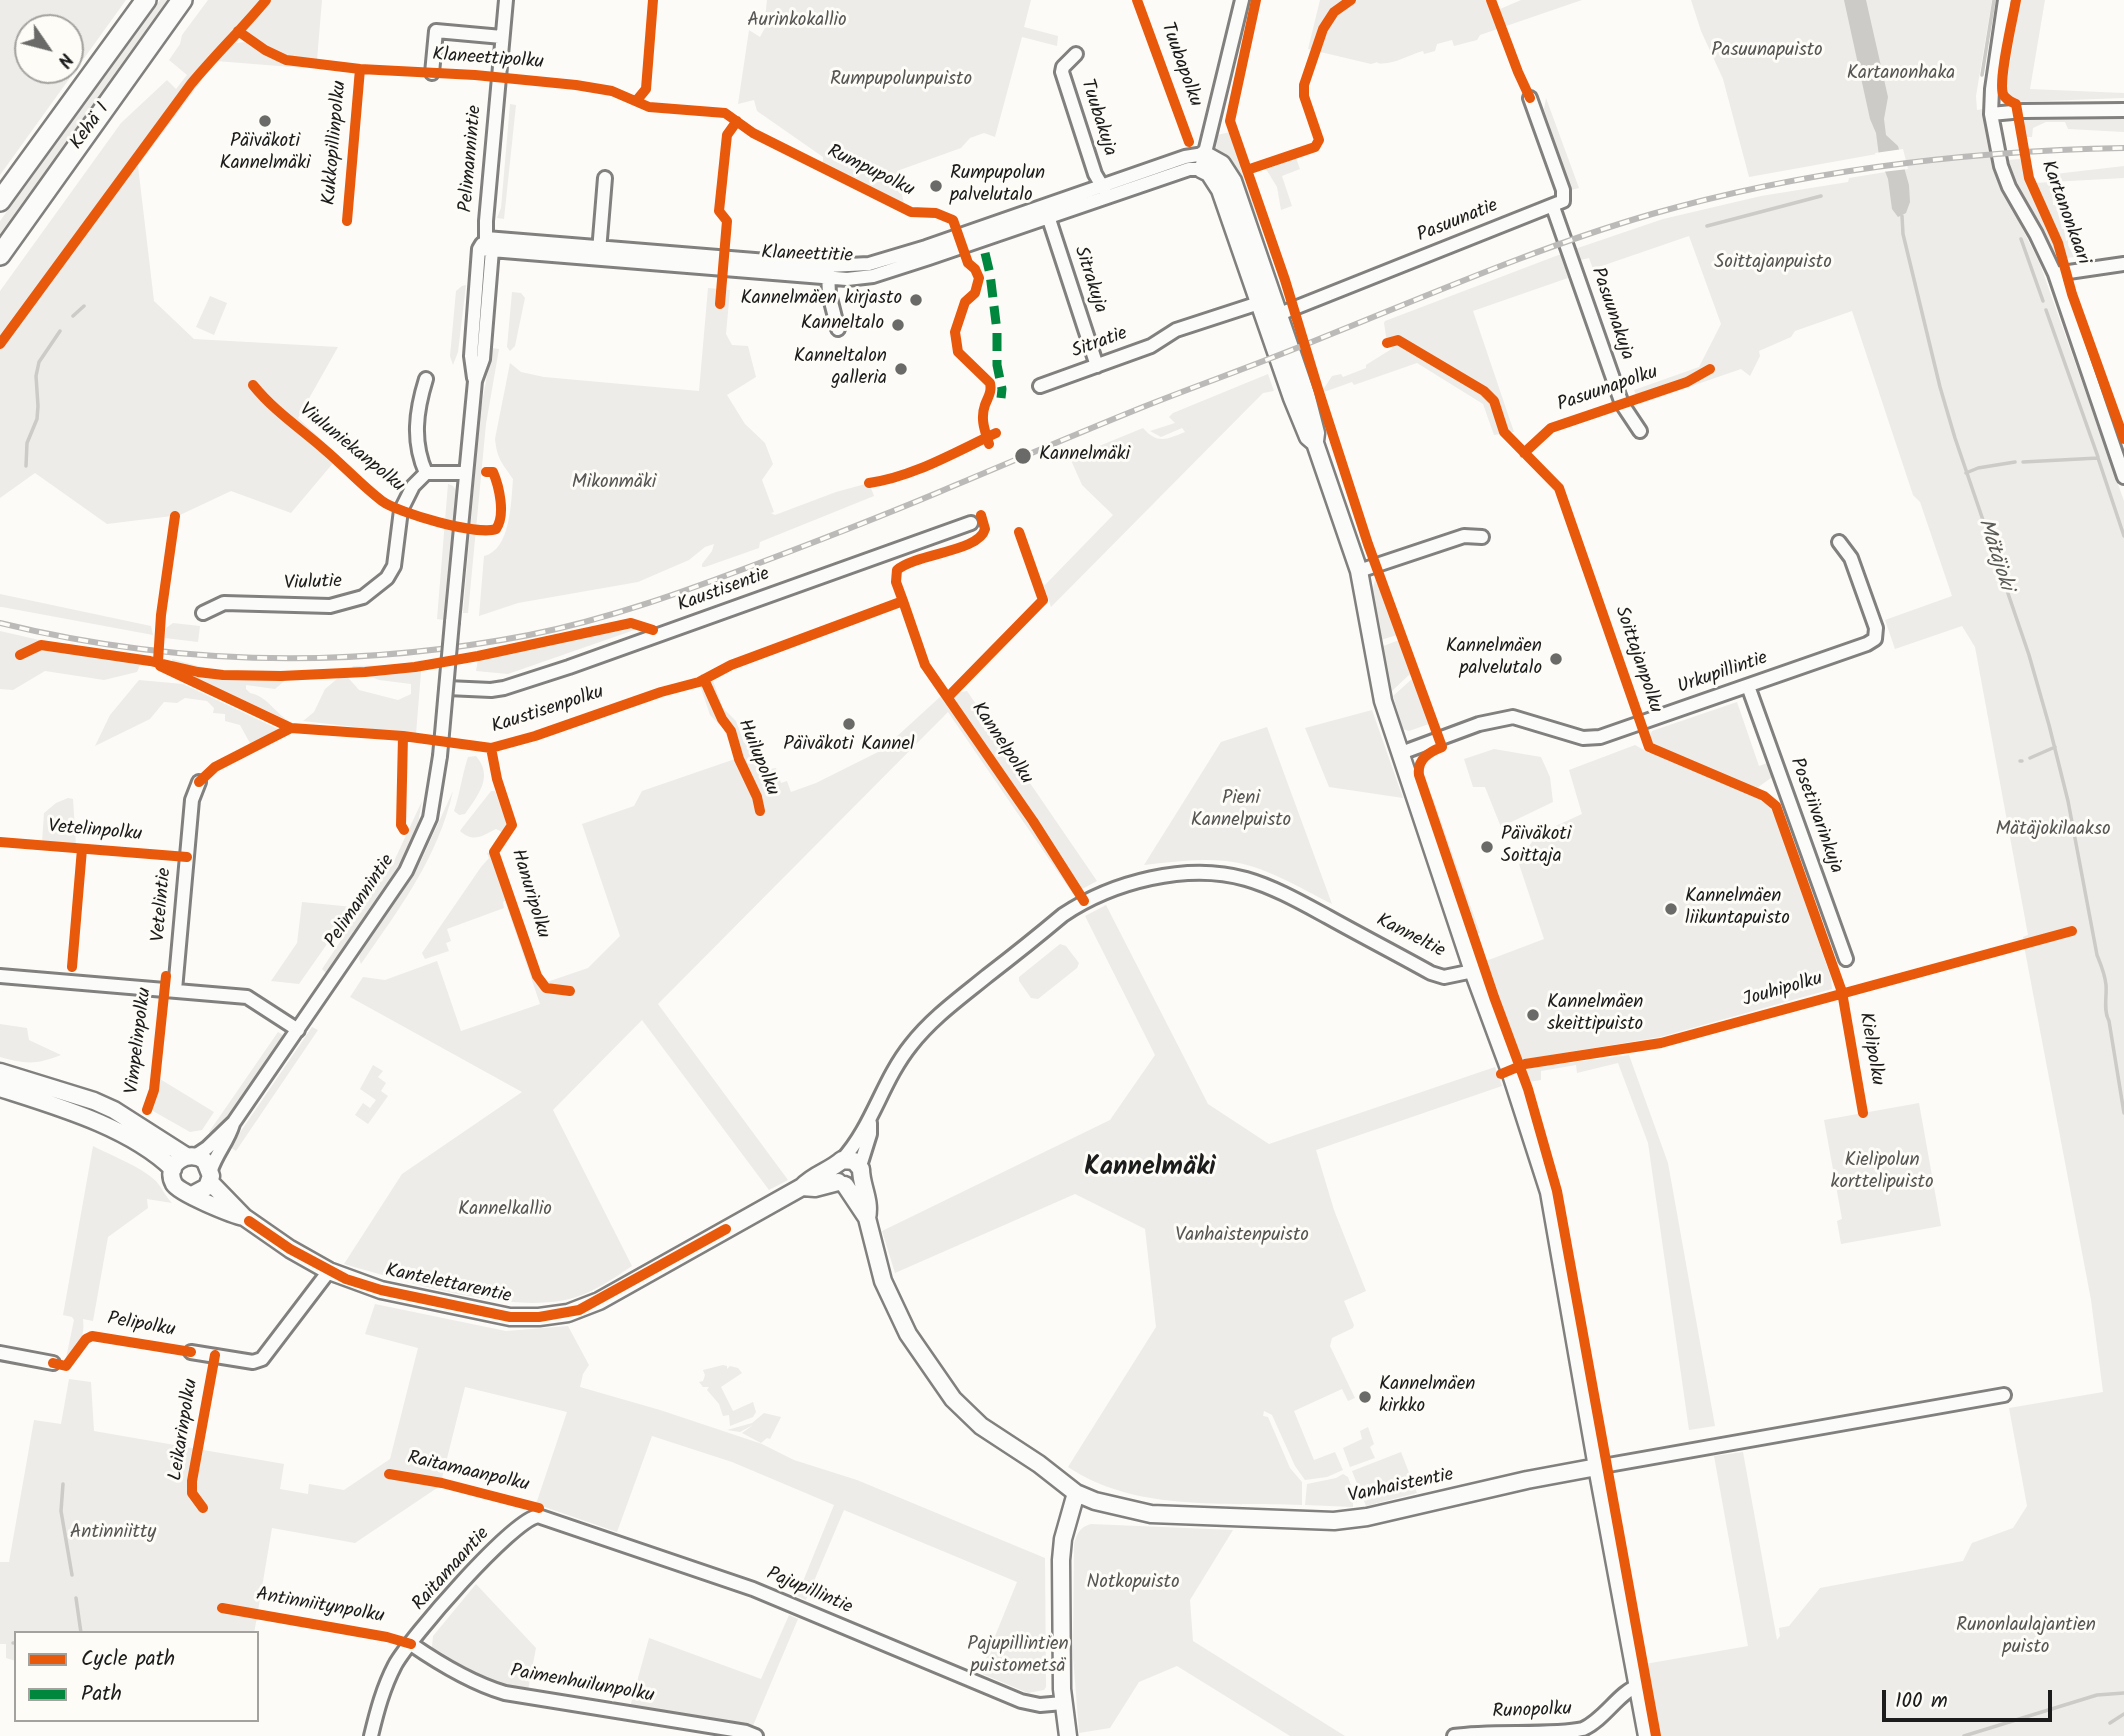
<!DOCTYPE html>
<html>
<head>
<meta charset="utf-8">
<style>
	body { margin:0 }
	#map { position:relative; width:2124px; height:1736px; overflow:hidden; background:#fcfbf8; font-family:Kalam,sans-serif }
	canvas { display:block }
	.legend { position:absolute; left:14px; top:1631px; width:245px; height:91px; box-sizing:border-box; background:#fdfcf7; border:2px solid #a3a29f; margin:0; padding:9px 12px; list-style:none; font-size:21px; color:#1c1c1c }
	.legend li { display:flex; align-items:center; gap:14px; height:35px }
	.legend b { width:35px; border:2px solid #a3a29f }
	.north { position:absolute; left:14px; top:14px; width:70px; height:70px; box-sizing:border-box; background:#fdfcf7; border:2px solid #a3a29f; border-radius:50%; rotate:125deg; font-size:19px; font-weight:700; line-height:28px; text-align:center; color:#1c1c1c }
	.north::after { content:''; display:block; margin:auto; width:24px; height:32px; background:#6a6a69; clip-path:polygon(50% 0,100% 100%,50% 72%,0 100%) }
	.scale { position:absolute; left:1882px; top:1690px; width:170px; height:32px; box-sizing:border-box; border:4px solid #1c1c1c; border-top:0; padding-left:9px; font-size:21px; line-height:24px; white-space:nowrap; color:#1c1c1c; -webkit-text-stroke:5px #fdfcf7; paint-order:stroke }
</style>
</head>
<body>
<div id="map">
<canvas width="2124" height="1736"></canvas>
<ul class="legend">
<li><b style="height:9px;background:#e8590c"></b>Cycle path</li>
<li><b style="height:9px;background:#00873e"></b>Path</li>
</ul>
<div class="north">N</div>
<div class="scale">100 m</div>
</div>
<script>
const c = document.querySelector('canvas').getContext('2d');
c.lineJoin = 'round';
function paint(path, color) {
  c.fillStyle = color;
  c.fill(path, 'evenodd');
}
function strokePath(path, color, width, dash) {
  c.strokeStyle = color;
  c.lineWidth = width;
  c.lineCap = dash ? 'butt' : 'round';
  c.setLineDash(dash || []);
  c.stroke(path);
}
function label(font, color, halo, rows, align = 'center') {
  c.font = font + ' Kalam,sans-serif';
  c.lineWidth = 6;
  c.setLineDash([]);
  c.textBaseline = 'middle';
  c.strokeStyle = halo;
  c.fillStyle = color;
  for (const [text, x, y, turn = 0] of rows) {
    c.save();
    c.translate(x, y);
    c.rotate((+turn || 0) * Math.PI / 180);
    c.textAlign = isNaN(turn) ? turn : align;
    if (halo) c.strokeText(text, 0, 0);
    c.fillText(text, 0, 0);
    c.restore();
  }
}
paint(new Path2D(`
	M0,0H126L0,175ZM28,28H70V70H28Z
	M160,0H169L0,234V221Z
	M208,0H322L317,60C280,57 276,51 244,34L236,43L245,42L276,60L304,68L216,61L138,166L154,301L194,339L338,347L298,418L339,456L291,513L231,491L180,515L107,524L35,473L0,498V291L121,123L167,80L176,89L187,75L169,60L180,44L182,35Z
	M767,0H1031L1024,27L1058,36L1057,46L1022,37L995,137L984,133L970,138L961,148L897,171L904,204L823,163V157L757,111L754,100L738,104L749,30L760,37L767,24L745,17L765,18Z
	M1320,0H1488L1493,12L1521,0H1582L1480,35L1477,40L1454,46L1452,40L1437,44L1435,51L1424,54L1423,51C1408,55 1392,66 1377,63L1378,62L1371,64L1308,49Z
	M1691,0H1992L1976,96L1977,110L1983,109L1992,160L2002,188L2040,264L2124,501V1736H1658L1645,1664L1748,1646L1714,1456L1743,1452L1777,1640L1780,1636L1779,1628L1789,1626L1820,1588L1963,1561L1972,1543L2013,1528L2027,1506L2009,1408L2103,1392L2091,1300L2025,951L2023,937L2028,935L1975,647L1962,626L1895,649L1885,620L1952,596L1920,502L1913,495L1852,311L1795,331L1791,337L1759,351L1760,356L1750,376L1741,369L1640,404L1634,390L1699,367L1721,324L1689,236L1593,269L1589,258L1564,264L1568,278L1473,311L1514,432L1494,435L1483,404L1417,363L1354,385L1352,382L1324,392L1323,390L1332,376L1341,374L1343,377L1366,368V365L1393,348L1387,343L1384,323L1385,321L1569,251L1663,219L1761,196L1848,182L1849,178L1904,169L1899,150L1749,177L1723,79L1701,31Z
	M2020,0H2045L2030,89L2124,93V98L2017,102C2007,98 2006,91 2007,81Z
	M1546,98L1579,188L1571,190L1544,109Z
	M510,104L516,105L504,219L497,218L501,208Z
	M2124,115V132L2068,129L2065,122H2046L2033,128L2032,137H2024L2022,118Z
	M1231,132L1243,166L1240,168L1260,222L1247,209L1216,152L1217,135Z
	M1296,158L1300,169L1282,176L1292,206L1281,210L1277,187L1266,169Z
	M2020,159L2061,263L2055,258L2012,175L2007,160Z
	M2124,166V178L2052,182L2053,205H2056L2062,229H2064L2066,241L2068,240V245L2074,257L2067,258L2034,183L2052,182L2055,174Z
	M466,285L458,352L453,365L450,356L456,291L462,286Z
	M708,288L730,290L726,334L732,345L748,346L756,377L727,395L745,424L765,443L773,464L762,480L774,512L771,513L775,515L836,492L869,483L874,496L760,542L759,548L705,567H702V564L712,551L714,544L705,547L689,560L638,582L518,603L479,616L484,556C511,550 511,501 513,479C502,463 497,459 495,439L510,363L521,372L544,377L699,391Z
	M512,292L521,293L525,298L515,346L510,351L507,347Z
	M210,296L227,303L214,335L196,327Z
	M492,348L499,349L486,424L468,613H463L480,414Z
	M1268,374L1274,391L1263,393L1051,607L1044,586L1113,515L1082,485L1070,458L1143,428C1158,445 1167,439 1185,432L1182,428L1161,437L1150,431L1175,423L1169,417L1173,413Z
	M448,484L453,486L458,493L444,620L437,619Z
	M1377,576L1397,635L1381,640C1377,621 1367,594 1377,576Z
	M0,594L151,626L153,635L2,607H0Z
	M173,623L200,626L198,642L165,638L166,628Z
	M640,628L508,674L476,671L478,659L601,632Z
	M0,631L57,644L144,656L137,672L104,680L45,671L13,690L0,689Z
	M1399,640L1411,673L1392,691L1381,647Z
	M172,659L213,670L296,671L275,689L246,685V689L250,693C267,696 275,713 289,721L173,668Z
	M422,660L416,734L303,721L314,712L325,689L344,673L359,690L398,700L411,694V684L379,680L351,669L353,666L397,665Z
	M1413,678L1429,724L1409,731L1403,729L1393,696Z
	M139,680L183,684L278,729L251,745L240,725L225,721V714L213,713L214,708L207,701L185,698L177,703L164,702L150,719L95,746L110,715Z
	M713,681L723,708L736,721L744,743L753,740L759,756L765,754L770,769L776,768L781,783L787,781L791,792L816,783L882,750L941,696L967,691L1097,881L1073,894L948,712L658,1004L788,1180L769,1190L642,1020L553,1110L632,1266C614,1278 597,1290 576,1297C516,1317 404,1281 344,1264L402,1174L522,1092L350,997L363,977L385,980L437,961L461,1031L540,1004L505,901L503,902L504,908L447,929L451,941L446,943L449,951L425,959L422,953L481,867L489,858L487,853L494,852L500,854L544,983L588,968L620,936L582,824L634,806L642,791L735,759L724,729L710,715L700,685Z
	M1737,702L1759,766L1770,762L1775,775L1757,788L1753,795L1765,801L1774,812L1831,978L1832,989L1660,1037L1521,1060L1486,961L1544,939L1518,861L1538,834L1582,814L1569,770L1635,745L1651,754L1649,737L1652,731Z
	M1372,710L1403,798L1329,787L1305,728Z
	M1267,727L1332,904C1298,887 1264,865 1226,861C1198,858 1171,862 1144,865L1221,742Z
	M1494,749L1541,757L1550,777L1553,802L1501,827L1485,787H1473L1464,759Z
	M476,756C494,777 478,795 465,814L459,815L454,811C460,793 462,775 468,757Z
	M453,791C438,858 399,909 361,964L359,958L360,954L420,863Z
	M491,791H495L507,824V830L502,832L496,829C482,836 474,843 460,831L462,828Z
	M68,798L73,799L76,845L42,842L44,813L56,803Z
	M1433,798L1480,933L1476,934L1429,800Z
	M422,801L415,840L409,852L326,973L322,969L395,859Z
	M302,902L353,907L299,984L271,981L297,943Z
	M1106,905L1208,1104L1269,1144L1495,1067L1502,1086L1316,1150L1334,1210L1366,1291L1344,1301L1354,1325L1353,1328L1332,1338L1330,1346L1355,1398L1348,1401L1342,1389L1294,1411L1314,1460L1335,1452L1343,1470L1327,1477L1305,1480L1295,1466L1272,1415L1264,1411L1263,1416L1268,1417L1290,1468L1302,1482V1505C1224,1502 1135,1512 1068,1467L1156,1327L1145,1229L1075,1194L895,1273L882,1231L1110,1120L1155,1055L1085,916Z
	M1060,944L1066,946L1079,963L1077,968L1038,999L1031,998L1019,981V977Z
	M0,1024L27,1028L29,1040L61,1055C36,1065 25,1064 0,1057Z
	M312,1027L318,1030L236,1151L230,1147Z
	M278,1032L283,1035L214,1136L209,1132Z
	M1629,1055L1668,1163L1715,1426L1689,1430L1648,1143L1618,1063L1577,1073L1576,1065L1541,1071V1080L1528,1082L1525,1073L1530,1068Z
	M373,1065L383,1071L378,1077L386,1083L381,1091L388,1096L368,1124L355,1115L363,1103L370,1108L376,1100L360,1089Z
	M160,1079L214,1112L202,1130L190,1132L153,1111L151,1108L157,1093Z
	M1919,1103L1941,1226L1841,1244L1837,1221L1842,1219L1824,1120Z
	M93,1146C114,1157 138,1165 156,1181C162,1188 166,1197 172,1203L147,1199L148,1208L108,1237L93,1321L83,1319C85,1339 79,1344 66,1358L74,1320L72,1317L63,1315Z
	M375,1304L506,1331L568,1326L589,1365L583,1374L580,1387L660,1410L762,1444L794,1460L857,1480L1045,1558L1046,1687L1044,1690L1028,1693L980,1673L1017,1582L844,1510L806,1600L797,1596L834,1505L732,1462L652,1436L617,1532L536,1504L567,1412L465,1387L440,1486L355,1543L272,1528L258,1611L390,1635L388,1641L257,1617L254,1633H16V1661L6,1658V1644H0V1562H9L34,1420L61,1424L69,1379L91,1382L94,1431L284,1464L280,1489L308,1494L309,1484L344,1490L390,1459L418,1348L365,1334Z
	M723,1365L727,1366V1369L730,1366L738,1368L742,1373L721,1387L733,1411L753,1402L756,1412L753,1417L730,1426L729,1415L723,1416L719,1404L707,1390L709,1387H703L699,1382L703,1381L705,1375L703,1370Z
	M764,1413L781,1417L770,1439L767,1438L761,1443L742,1433L753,1425L740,1432L727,1430L752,1423Z
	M1368,1427L1374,1444L1370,1447L1375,1458L1350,1467L1343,1448L1362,1439L1360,1431Z
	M1401,1452L1417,1493L1366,1506L1352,1471Z
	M1343,1474L1348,1477L1357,1502L1353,1503V1507L1305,1505L1307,1484L1336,1478Z
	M1091,1524L1233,1530L1190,1600L1193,1641L1345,1736H1290L1177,1666L1139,1682L1110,1728L1079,1733L1073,1656L1074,1544C1077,1533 1080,1527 1091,1524Z
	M476,1584L536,1648L528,1690L500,1685L483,1678L432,1647L433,1636Z
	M789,1615L798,1619L752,1728L630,1707L649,1638L761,1679Z`), '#edece8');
paint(new Path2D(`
	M1844,0H1866L1888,97L1884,119L1886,135L1898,146L1909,185L1910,202L1906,213L1898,217L1892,209L1888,179L1879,156L1876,133L1870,119Z`), '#cccbc7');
paint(new Path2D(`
	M1903,149L1908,169L1882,172L1875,153Z`), '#fcfbf8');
strokePath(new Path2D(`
	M1982,75L1994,0
	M1902,216L1903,234L1940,387L1955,438L2029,655L2049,725L2068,801L2097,955C2101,965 2105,974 2106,985C2107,996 2103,1011 2109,1021L2124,1113
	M1707,226L1821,196
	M2021,239L2043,301
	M2046,310L2098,457
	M73,316L84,306
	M2023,462L2098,458L2124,536
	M26,466L27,443L37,419L38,406L36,376L39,362L60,331
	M1966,473L1978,468L2015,462
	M2030,758L2055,747
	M2020,761H2022
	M63,1484L61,1511L72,1575
	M76,1598L81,1633
	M13,1643H16
	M2110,1723L2124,1714
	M1964,1736L2097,1695L2124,1693`), '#cccbc7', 3.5);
const minor = new Path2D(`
	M2005,0L1992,89L1991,114L2001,166L2009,187L2036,234L2055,274L2124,477
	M1076,54L1063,67L1062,72L1095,174L1105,191
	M432,73L436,31L502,37
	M1991,114L2023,111L2124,110
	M1553,207L1622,404L1640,431
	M1047,213L1097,366
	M486,238L828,266L869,264L926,247L1185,157L1204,154
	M479,249L847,279L873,276L929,258L1189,169H1201L1242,0
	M599,251L605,178
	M828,273L829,294L838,329
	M2055,274L2124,264
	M1272,317L1563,201V190L1530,98
	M474,378L471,356L479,249L482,244
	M1040,386L1151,346L1176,330L1265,301
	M426,473C412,442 416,411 426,379
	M1359,571L1464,536L1482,537
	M203,613L224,603L330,606L363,597L387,578L394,566L401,510L413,486L426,473H466
	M452,622L475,381L483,359L492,250L486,238V221L506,0
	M1748,686L1846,959
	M447,688L491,690L504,688L569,667L971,523
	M1401,753L1479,724L1513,717L1583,738L1600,737L1867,644L1875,639L1876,628L1851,558L1839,542
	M0,976L247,997L298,1030
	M175,990L192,800L199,782
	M195,1156L207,1148L234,1122L406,871L430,818L440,756
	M842,1160C873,1126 882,1081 911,1045C932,1018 960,998 987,976C1013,956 1038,936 1063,915C1112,882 1187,862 1246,879C1274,887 1302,903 1328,917C1362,936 1397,954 1431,973L1444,977L1473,971
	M860,1166L870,1134V1123
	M211,1170C216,1154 228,1141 233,1124
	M191,1352L253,1362L262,1359L329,1271
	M0,1353L53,1363
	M1597,1467L2004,1395
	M411,1644C440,1664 471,1683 505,1693L746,1732L756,1736
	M371,1736C377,1711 383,1688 395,1665C410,1638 511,1521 538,1516L753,1589L1021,1701L1040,1705L1063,1703
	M1454,1736C1491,1730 1551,1736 1583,1729C1605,1719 1619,1692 1638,1686`);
const major = new Path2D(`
	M1204,154L1222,164L1233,181L1306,394L1316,433L1315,441
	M1201,169L1209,173L1220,190L1292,398L1308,437L1315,443L1359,571L1383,701L1473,971L1510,1071L1549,1192L1597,1467L1647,1736
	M0,1072L94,1101L114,1110L186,1156
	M0,1088C56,1106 130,1127 173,1169
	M210,1182L244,1217L290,1249L329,1271L381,1290L510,1317H539L568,1313L599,1301L802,1187C814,1174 830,1171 842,1160L854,1161L861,1169C861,1186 871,1200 867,1218
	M845,1185L867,1218L883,1281L908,1334L953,1399L981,1426L1039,1464L1076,1493L1095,1501L1151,1514L1334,1521L1367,1517L1527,1480L1597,1467
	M802,1187L815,1188L838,1182
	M192,1195L207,1187L211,1176L205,1161C189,1148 163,1164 174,1184C179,1193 233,1215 244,1217
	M1068,1736L1062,1689L1061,1560L1063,1539L1076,1493`);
const highway = new Path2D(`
	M0,201L146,0
	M0,255L182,0`);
strokePath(minor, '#81807f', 18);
strokePath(major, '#81807f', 21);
strokePath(highway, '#81807f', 24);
strokePath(minor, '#fbfbf9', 12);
strokePath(major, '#fbfbf9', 16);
strokePath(highway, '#fbfbf9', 19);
const rail = new Path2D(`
	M0,623C174,666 353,669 529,635C609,619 686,591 762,562C828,537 893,512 958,484C1020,458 1081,432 1143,407C1201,384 1261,363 1319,339C1429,295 1538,247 1652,214C1806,170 1965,151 2124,148`);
strokePath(rail, '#bbbab8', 6);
strokePath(rail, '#fdfcf7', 3.5, [10]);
const minorBridge = new Path2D(`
	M440,756L452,622`);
strokePath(minorBridge, '#81807f', 18, []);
strokePath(minorBridge, '#fbfbf9', 12);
strokePath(new Path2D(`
	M985,253L990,274L997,331V365L1002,389L1001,398`), '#00873e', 9, [18, 9]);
strokePath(new Path2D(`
	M1137,0L1189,142
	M1256,0L1230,121L1285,280L1318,389L1368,544L1442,747C1429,752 1417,759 1419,775L1494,997L1528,1089L1557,1191L1656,1736
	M1491,0L1518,72L1530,98
	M2016,0C2013,18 1998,80 2003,94C2006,100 2010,101 2016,104L2029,178L2058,243L2072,294L2124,439
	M238,31L265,50L286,60L360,69L475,75L576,85L612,91L649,107L725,113L753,133L911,212L936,213L953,220L968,263L975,269L979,278L975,293L965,302L955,332L958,352L990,383C992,392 988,397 985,405C980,419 985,431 989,444
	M637,100L646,89L653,0
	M1247,170L1315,147L1319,140L1304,96V85L1323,29L1334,12L1351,0
	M347,221L360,69
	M720,304L727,221L719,211L727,135L737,121
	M1387,343L1398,340L1484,391L1494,401L1504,432L1559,488L1649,747L1764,796L1776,806L1842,992L1863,1113
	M0,344L191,84C215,55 242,29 266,0
	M253,385C274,411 300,428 325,450C344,466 362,486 382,501C398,513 478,536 496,529C506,515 499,486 493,472H486
	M1524,453L1551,428L1687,382L1710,369
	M869,483C913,477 955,452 996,433
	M175,516L161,615L158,661L160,666L291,728L403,736L491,748L535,736L661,692L699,682L731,665L903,601L896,582L897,570C917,553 979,552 985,529L981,515
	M903,601L925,665L1033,821L1084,901
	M20,655L41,645L150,661L198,672L223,675L281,676L365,672L415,667L478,656L631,623L653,630
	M704,679L722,719L731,731L739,759L757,797L760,811
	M948,697L1043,600L1019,532
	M403,736L401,825L404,830
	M491,748L497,779L512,825L494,852L537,976L546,988L570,991
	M199,782L215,767L291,728
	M0,842L187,857
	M72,967L82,849
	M1501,1074L1525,1064L1661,1043L2072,931
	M147,1110L154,1090L166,976
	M249,1221L290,1249L346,1279L381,1290L510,1317H539L579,1310L726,1229
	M53,1363L66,1366L86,1339L92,1336L191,1352
	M389,1474L442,1483L539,1508
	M203,1508L192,1493V1481L215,1355
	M222,1608L387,1637L411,1644`), '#e8590c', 10);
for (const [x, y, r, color] of [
	[265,121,7,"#6a6a69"],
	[936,186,7,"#6a6a69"],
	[916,300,7,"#6a6a69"],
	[898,325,7,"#6a6a69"],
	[901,369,7,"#6a6a69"],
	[1023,456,9,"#6a6a69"],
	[1556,659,7,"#6a6a69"],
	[849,724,7,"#6a6a69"],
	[1487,847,7,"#6a6a69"],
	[1671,909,7,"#6a6a69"],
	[1533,1015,7,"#6a6a69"],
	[1365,1397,7,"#6a6a69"]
]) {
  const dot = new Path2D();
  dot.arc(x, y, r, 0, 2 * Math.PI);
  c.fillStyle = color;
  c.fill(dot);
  strokePath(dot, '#fdfcf7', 2.5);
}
label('19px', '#575655', '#fdfcf7', [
	["Aurinkokallio",797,22],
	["Pasuunapuisto",1767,52],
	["Kartanonhaka",1901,75],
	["Rumpupolunpuisto",901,81],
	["Soittajanpuisto",1773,264],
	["Mikonmäki",614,484],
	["Pieni",1241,800],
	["Kannelpuisto",1241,822],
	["Mätäjokilaakso",2053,831],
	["Kielipolun",1882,1162],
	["korttelipuisto",1882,1184],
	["Kannelkallio",505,1211],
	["Vanhaistenpuisto",1242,1237],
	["Antinniitty",113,1534],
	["Notkopuisto",1133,1584],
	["Runonlaulajantien",2026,1627],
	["puisto",2026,1649],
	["Pajupillintien",1018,1646],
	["puistometsä",1018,1668]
]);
label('19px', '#1c1c1c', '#fdfcf7', [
	["Klaneettipolku",488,60,4],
	["Tuubapolku",1180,65,70],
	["Tuubakuja",1097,118,72],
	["Kehä I",91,127,-54],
	["Kukkopillinpolku",336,143,-85],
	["Pelimannintie",472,159,-85],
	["Rumpupolku",870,172,26],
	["Kartanonkaari",2064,213,70],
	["Pasuunatie",1458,222,-22],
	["Klaneettitie",807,256,2],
	["Sitrakuja",1089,280,72],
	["Pasuunakuja",1611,314,71],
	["Sitratie",1100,344,-20],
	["Pasuunapolku",1608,390,-19],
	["Viuluniekanpolku",351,449,39],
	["Viulutie",313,584,-2],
	["Kaustisentie",724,591,-20],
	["Soittajanpolku",1637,660,71],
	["Urkupillintie",1723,674,-19],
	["Kaustisenpolku",548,711,-18],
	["Kannelpolku",1001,744,56],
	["Huilupolku",757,758,68],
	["Posetiivarinkuja",1815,816,70],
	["Vetelinpolku",95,832,5],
	["Hanuripolku",529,894,73],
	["Pelimannintie",361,902,-56],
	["Vetelintie",163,905,-85],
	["Kanneltie",1410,937,27],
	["Jouhipolku",1783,991,-16],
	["Vimpelinpolku",140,1041,-83],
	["Kielipolku",1870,1049,80],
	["Kantelettarentie",448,1285,12],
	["Pelipolku",141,1326,10],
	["Leikarinpolku",185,1430,-81],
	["Raitamaanpolku",468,1473,13],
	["Vanhaistentie",1401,1487,-12],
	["Raitamaantie",452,1570,-48],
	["Pajupillintie",809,1592,23],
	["Antinniitynpolku",320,1607,10],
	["Paimenhuilunpolku",582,1685,10],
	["Runopolku",1532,1712,-2]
]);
label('19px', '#1c1c1c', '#fdfcf7', [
	["Päiväkoti",265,143,"center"],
	["Kannelmäki",265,165,"center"],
	["Rumpupolun",950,175],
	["palvelutalo",950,197],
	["Kannelmäen kirjasto",902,300,"right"],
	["Kanneltalo",884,325,"right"],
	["Kanneltalon",887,358,"right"],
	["galleria",887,380,"right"],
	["Kannelmäki",1039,456],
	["Kannelmäen",1542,648,"right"],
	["palvelutalo",1542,670,"right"],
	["Päiväkoti Kannel",849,746,"center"],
	["Päiväkoti",1501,836],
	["Soittaja",1501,858],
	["Kannelmäen",1685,898],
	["liikuntapuisto",1685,920],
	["Kannelmäen",1547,1004],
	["skeittipuisto",1547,1026],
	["Kannelmäen",1379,1386],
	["kirkko",1379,1408]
], 'left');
label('italic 21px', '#5a5a58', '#fdfcf7', [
	["Mätäjoki",1994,555,72]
]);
label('bold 26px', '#1c1c1c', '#fdfcf7', [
	["Kannelmäki",1150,1170]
]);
</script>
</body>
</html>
